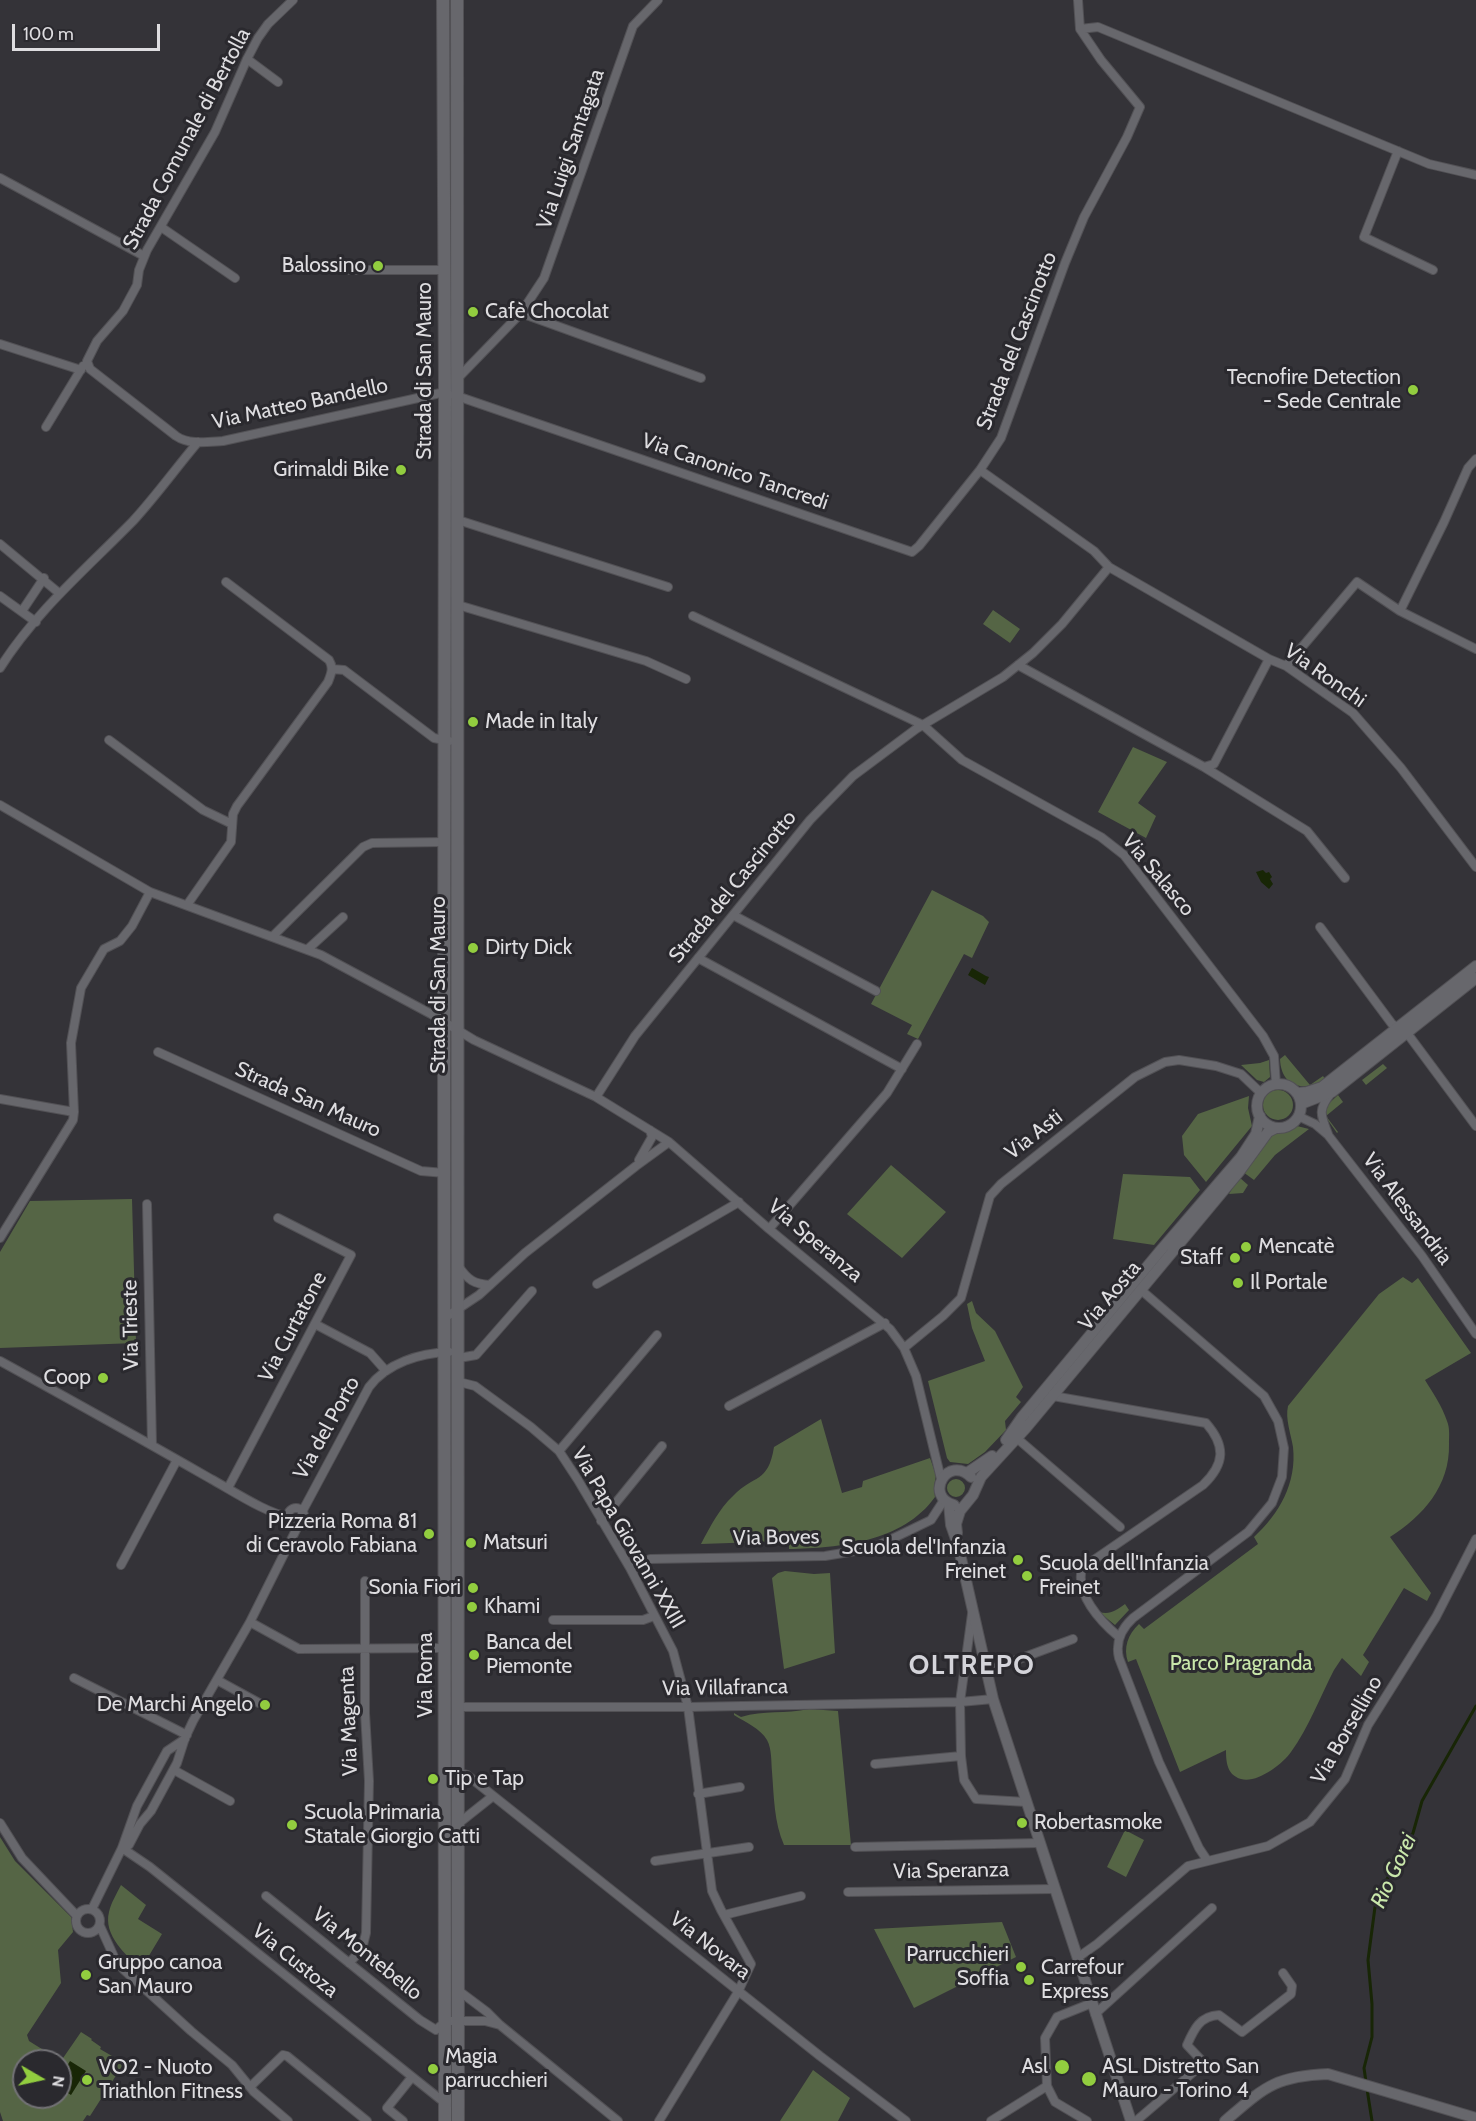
<!DOCTYPE html>
<html>
<head>
<meta charset="utf-8">
<style>
	body { margin:0 }
	#map { position:relative; width:1476px; height:2121px; overflow:hidden; background:#343338; font-family:Cabin,sans-serif }
	canvas { display:block }
	.north { position:absolute; left:12px; top:2049px; width:60px; height:60px; box-sizing:border-box; background:#2a292e; border:2px solid #727175; border-radius:50%; rotate:99deg; font-size:16px; font-weight:700; line-height:24px; text-align:center; color:#dedde0 }
	.north::after { content:''; display:block; margin:auto; width:21px; height:27px; background:#92cd3f; clip-path:polygon(50% 0,100% 100%,50% 72%,0 100%) }
	.scale { position:absolute; left:12px; top:24px; width:148px; height:27px; box-sizing:border-box; border:3px solid #dedde0; border-top:0; padding-left:8px; font-size:18px; line-height:21px; white-space:nowrap; color:#dedde0; -webkit-text-stroke:4px #2a292e; paint-order:stroke }
</style>
</head>
<body>
<div id="map">
<canvas width="1476" height="2121"></canvas>
<div class="north">N</div>
<div class="scale">100 m</div>
</div>
<script>
const c = document.querySelector('canvas').getContext('2d');
c.lineJoin = 'round';
function paint(path, color) {
  c.fillStyle = color;
  c.fill(path, 'evenodd');
}
function strokePath(path, color, width, dash) {
  c.strokeStyle = color;
  c.lineWidth = width;
  c.lineCap = dash ? 'butt' : 'round';
  c.setLineDash(dash || []);
  c.stroke(path);
}
function label(font, color, halo, rows, align = 'center') {
  c.font = font + ' Cabin,sans-serif';
  c.lineWidth = 6;
  c.setLineDash([]);
  c.textBaseline = 'middle';
  c.strokeStyle = halo;
  c.fillStyle = color;
  for (const [text, x, y, turn = 0] of rows) {
    c.save();
    c.translate(x, y);
    c.rotate((+turn || 0) * Math.PI / 180);
    c.textAlign = isNaN(turn) ? turn : align;
    if (halo) c.strokeText(text, 0, 0);
    c.fillText(text, 0, 0);
    c.restore();
  }
}
paint(new Path2D(`
	M993,610L1020,629L1010,643L983,624Z
	M1133,747L1167,762L1138,803L1156,816L1146,838L1098,812Z
	M932,890L983,916L989,922L972,958L964,954L918,1039L907,1034L912,1025L871,1004Z
	M1285,1055L1310,1085L1323,1076L1325,1079C1304,1093 1281,1087 1280,1059Z
	M1269,1060L1270,1077L1264,1082L1257,1080L1241,1065L1260,1063Z
	M1383,1064L1387,1068L1366,1085L1362,1080Z
	M1263 1105a15 15 0 1 1 30 0a15 15 0 1 1-30 0Z
	M1338,1095L1343,1102L1326,1116L1338,1132L1337,1133L1325,1116V1107Z
	M1249,1096L1248,1108L1252,1126L1206,1182L1184,1155L1182,1136L1198,1114Z
	M1297,1126L1309,1129L1275,1155L1254,1180L1243,1172L1273,1133L1284,1132Z
	M891,1165L946,1212L902,1258L847,1214Z
	M1123,1174L1190,1177L1200,1190L1154,1245L1113,1239Z
	M1239,1177L1248,1185L1243,1193L1229,1194Z
	M132,1199L136,1343L0,1348V1252L30,1201Z
	M1403,1277L1412,1283L1418,1278L1471,1353L1425,1380C1433,1393 1442,1406 1447,1421C1450,1428 1449,1436 1449,1444C1450,1486 1423,1516 1390,1537L1431,1593L1427,1601L1404,1588L1363,1655L1369,1662L1361,1676L1342,1658L1334,1670C1320,1697 1309,1727 1291,1752C1283,1764 1256,1784 1241,1779C1227,1775 1226,1762 1226,1750L1180,1772L1136,1659L1128,1662C1123,1648 1128,1634 1139,1624L1144,1629L1258,1544L1254,1537C1279,1514 1297,1483 1293,1447C1291,1434 1285,1419 1288,1406L1379,1294Z
	M972,1301L976,1313L995,1331L1023,1387L1016,1397L1021,1402L1005,1421L1006,1430L985,1452L968,1464L950,1462L947,1458L928,1381L985,1361L972,1328L967,1304Z
	M821,1419L842,1493L862,1487L863,1481L930,1458L936,1475L934,1487L935,1497C903,1542 839,1548 789,1549V1541L701,1544C710,1527 719,1509 733,1496C754,1474 768,1484 774,1447Z
	M947 1488a9 9 0 1 1 18 0a9 9 0 1 1-18 0Z
	M785,1571L814,1574L830,1573L835,1653L784,1669L772,1578L778,1573Z
	M1125,1604L1129,1610L1115,1625L1099,1612C1110,1615 1115,1611 1125,1604Z
	M809,1709L838,1711L851,1845H784C774,1822 774,1797 772,1772C771,1762 772,1749 767,1740C761,1729 745,1722 734,1715V1713L741,1717C764,1710 785,1714 809,1709Z
	M1125,1830L1144,1840L1126,1877L1107,1867Z
	M0,1837L15,1861L71,1917L73,1932L58,1950L61,1983L27,2035L29,2041L61,2061L81,2032L92,2039L91,2040L101,2047L100,2049L124,2063L90,2116L87,2115L83,2121H3L0,2112ZM24,2061H60V2097H24Z
	M121,1885L146,1905L138,1919L162,1934L141,1969C126,1955 103,1935 109,1912C111,1903 117,1893 121,1885Z
	M1002,1922L1016,1957L914,2008L874,1929Z
	M813,2070L850,2098L838,2121H780Z`), '#556545');
paint(new Path2D(`
	M1263,870L1266,873L1269,872L1272,877L1270,879L1273,884L1269,889L1261,882L1256,872Z
	M972,968L986,976L989,977L985,985L968,975Z
	M70,2061L86,2071L71,2095L60,2088V2078Z`), '#182606');
strokePath(new Path2D(`
	M1366,2082L1364,2068L1372,2037V2004L1368,1960L1375,1907L1386,1881L1413,1833L1422,1801L1476,1706
	M1367,2089L1372,2121`), '#182606', 3);
const minor = new Path2D(`
	M293,0L268,24L258,38L247,59L215,132L147,250L139,270L137,285L123,311L97,341L87,361L90,369L176,436C189,445 207,442 223,441L445,392
	M1080,29L1098,27L1429,164L1476,175
	M247,59L278,82
	M1398,151L1364,237L1433,270
	M0,178L144,256
	M161,227L235,278
	M348,270H445
	M521,313L701,378
	M0,344L81,370
	M457,379L521,313L544,278L633,26L658,0
	M454,395L912,552L919,546L980,470L1001,438L1065,263L1084,217L1127,137L1140,107L1101,60L1080,29L1078,0
	M46,427L83,366
	M980,470L1094,551L1109,567L1269,659L1286,666L1353,713L1401,768L1476,867
	M458,520L668,587
	M0,544L59,593
	M0,596L36,622
	M458,605L646,661L686,679
	M22,611L44,578
	M1400,611L1444,522L1468,468L1476,459
	M693,616L923,725L962,760L1101,837L1124,855L1263,1036L1274,1056L1276,1084
	M1018,665L1204,767L1214,764L1269,659
	M1286,666L1357,582L1400,611L1476,649
	M0,668C35,612 87,568 133,521C156,496 176,468 198,442
	M332,669L344,670L434,738L449,741
	M109,740L203,810L232,824
	M1204,767L1307,831L1345,878
	M0,805L150,892L321,955L431,1014L474,1040L596,1097L669,1142L769,1229L890,1329L904,1348L916,1376L941,1479
	M187,905L231,842L233,814L237,806L328,682C331,674 334,668 329,660L226,582
	M733,915L876,991
	M1320,927L1392,1024L1407,1033L1476,1126
	M273,936L363,847L372,843L444,842
	M308,949L343,917
	M698,958L902,1069
	M158,1052L421,1171L445,1173
	M596,1097L635,1036L810,820L853,776L916,729L1003,677L1033,653L1062,624L1109,567
	M0,1099L74,1112L73,1120L0,1238
	M74,1112L71,1043L81,988L104,949L120,941L132,926L150,892
	M1298,1116L1315,1124L1328,1135L1422,1256L1476,1334
	M1328,1134C1320,1114 1318,1109 1332,1092
	M639,1160L652,1137L650,1130
	M147,1204L152,1445
	M769,1229L887,1093L917,1044
	M459,1267C468,1280 474,1284 490,1285
	M597,1284L739,1202
	M1141,1290L1264,1396L1278,1421L1284,1448L1282,1477L1272,1503L1248,1532L1133,1618C1122,1628 1115,1642 1119,1658L1159,1762L1199,1848L1207,1860
	M446,1317L479,1295L525,1253L636,1166L669,1142
	M315,1324L370,1353L386,1371
	M904,1348L943,1316L961,1298L990,1196L1001,1184L1135,1077L1165,1062L1179,1060L1216,1066L1241,1074L1261,1093
	M459,1358L476,1355L532,1291
	M0,1361C71,1400 141,1439 211,1479C228,1488 272,1517 289,1516
	M459,1382L475,1386L531,1427L559,1451L578,1480L630,1568L673,1651L688,1707L712,1891L721,1910L751,1964L738,1992L659,2121
	M1053,1396L1206,1423C1226,1446 1225,1464 1203,1485L1082,1568C1075,1594 1100,1621 1119,1637
	M729,1406L885,1323
	M1012,1434L1120,1527
	M559,1451L657,1335
	M228,1488L351,1255L278,1218
	M288 1516a8 8 0 1 1 16 0a8 8 0 1 1-16 0Z
	M302,1512L369,1387C387,1363 420,1353 449,1352
	M601,1521L662,1446
	M121,1565L177,1460
	M630,1568L650,1559L825,1556L873,1548L931,1520L944,1500
	M972,1614L960,1702L961,1756L964,1780L976,1799L1026,1802
	M553,1620H643L654,1616
	M250,1622L299,1649L445,1648
	M987,1671L1073,1639
	M74,1678L187,1735
	M217,1680L259,1703
	M458,1707H688L960,1702L993,1699
	M875,1764L961,1756
	M174,1770L230,1801
	M458,1773L467,1775L820,2056L906,2121
	M698,1794L740,1787
	M0,1823L22,1858L77,1916
	M459,1823L493,1796
	M855,1847L1039,1843
	M122,1848L150,1867L445,2103
	M122,1848L129,1845L140,1824L151,1811L177,1763L185,1738L193,1721L250,1622L297,1528L296,1524
	M655,1861L749,1847
	M848,1892L1054,1889
	M266,1896L420,2020L436,2030L446,2021H485L500,2025
	M76 1921a12 12 0 1 1 24 0a12 12 0 1 1-24 0Z
	M92,1909L122,1848L137,1806L167,1751L185,1739
	M724,1915L801,1896
	M100,1926L115,1959L124,1970L191,2031L232,2065L254,2092L288,2121
	M1077,1958L1097,1944L1188,1866L1268,1846L1310,1822L1345,1779L1368,1725L1436,1617L1476,1539
	M349,1963L362,1949L366,1933L369,1781L365,1713V1581
	M459,1991L487,2012L500,2025L618,2121
	M1095,2014L1212,1908
	M250,2087L283,2055L287,2056L367,2121
	M403,2121L387,2108L412,2077
	M991,2121L1047,2086
	M1087,2121L1055,2102L1047,2086L1045,2038L1057,2017L1092,2003
	M1136,2121L1204,2063L1187,2045C1194,2029 1200,2016 1219,2015L1242,2032L1291,1994L1292,1986L1283,1973`);
const tertiary = new Path2D(`
	M1257 1106a22 22 0 1 1 44 0a22 22 0 1 1-44 0Z
	M1297,1093L1307,1092L1322,1087L1476,966
	M1301,1104L1332,1092L1476,978
	M1006,1440L1022,1417L1160,1251L1241,1157L1256,1134L1260,1116
	M967,1473L992,1456
	M949,1504L951,1525L958,1545L993,1699L1131,2121
	M954,1505C923,1496 948,1454 971,1477
	M957,1533L956,1524L960,1511L973,1495L981,1477L1026,1428L1239,1172L1268,1132L1276,1128
	M1225,2121C1264,2088 1274,2076 1328,2074L1476,2118`);
const secondary = new Path2D(`
	M443,0L445,392L444,1008L445,2121
	M457,0L458,2121`);
strokePath(minor, '#525155', 10);
strokePath(tertiary, '#525155', 12);
strokePath(secondary, '#525155', 14);
strokePath(minor, '#67676c', 8);
strokePath(tertiary, '#67676c', 10);
strokePath(secondary, '#67676c', 12);
for (const [x, y, r, color] of [
	[378,266,6,"#92cd3f"],
	[473,312,6,"#92cd3f"],
	[1413,390,6,"#92cd3f"],
	[401,470,6,"#92cd3f"],
	[473,722,6,"#92cd3f"],
	[473,948,6,"#92cd3f"],
	[1246,1247,6,"#92cd3f"],
	[1235,1258,6,"#92cd3f"],
	[1238,1283,6,"#92cd3f"],
	[103,1378,6,"#92cd3f"],
	[429,1534,6,"#92cd3f"],
	[471,1543,6,"#92cd3f"],
	[1018,1560,6,"#92cd3f"],
	[1027,1576,6,"#92cd3f"],
	[473,1588,6,"#92cd3f"],
	[472,1607,6,"#92cd3f"],
	[474,1655,6,"#92cd3f"],
	[265,1705,6,"#92cd3f"],
	[433,1779,6,"#92cd3f"],
	[1022,1823,6,"#92cd3f"],
	[292,1825,6,"#92cd3f"],
	[1021,1967,6,"#92cd3f"],
	[86,1975,6,"#92cd3f"],
	[1029,1980,6,"#92cd3f"],
	[1062,2067,8,"#92cd3f"],
	[433,2069,6,"#92cd3f"],
	[1089,2079,8,"#92cd3f"],
	[87,2080,6,"#92cd3f"]
]) {
  const dot = new Path2D();
  dot.arc(x, y, r, 0, 2 * Math.PI);
  c.fillStyle = color;
  c.fill(dot);
  strokePath(dot, '#2a292e', 2);
}
label('21px', '#dedde0', '#2a292e', [
	["Strada Comunale di Bertolla",187,139,-62],
	["Via Luigi Santagata",571,149,-71],
	["Strada del Cascinotto",1017,341,-69],
	["Strada di San Mauro",425,371,-90],
	["Via Matteo Bandello",300,404,-12],
	["Via Canonico Tancredi",735,472,19],
	["Via Ronchi",1325,676,35],
	["Via Salasco",1158,875,50],
	["Strada del Cascinotto",733,887,-51],
	["Strada di San Mauro",439,985,-90],
	["Strada San Mauro",308,1100,24],
	["Via Asti",1034,1135,-38],
	["Via Alessandria",1407,1209,53],
	["Via Speranza",815,1241,40],
	["Via Aosta",1110,1296,-50],
	["Via Trieste",131,1325,-91],
	["Via Curtatone",293,1327,-62],
	["Via del Porto",327,1428,-61],
	["Via Papa Giovanni XXIII",628,1538,60],
	["Via Boves",776,1538,-1],
	["Via Roma",426,1675,-90],
	["Via Villafranca",725,1688,-1],
	["Via Magenta",349,1721,-92],
	["Via Borsellino",1347,1730,-60],
	["Via Speranza",951,1871,-1],
	["Via Novara",710,1946,38],
	["Via Montebello",367,1954,39],
	["Via Custoza",295,1961,39]
]);
label('21px', '#dedde0', '#2a292e', [
	["Balossino",366,266,"right"],
	["Cafè Chocolat",485,312],
	["Tecnofire Detection",1401,378,"right"],
	["- Sede Centrale",1401,402,"right"],
	["Grimaldi Bike",389,470,"right"],
	["Made in Italy",485,722],
	["Dirty Dick",485,948],
	["Mencatè",1258,1247],
	["Staff",1223,1258,"right"],
	["Il Portale",1250,1283],
	["Coop",91,1378,"right"],
	["Pizzeria Roma 81",417,1522,"right"],
	["di Ceravolo Fabiana",417,1546,"right"],
	["Matsuri",483,1543],
	["Scuola del'Infanzia",1006,1548,"right"],
	["Freinet",1006,1572,"right"],
	["Scuola dell'Infanzia",1039,1564],
	["Freinet",1039,1588],
	["Sonia Fiori",461,1588,"right"],
	["Khami",484,1607],
	["Banca del",486,1643],
	["Piemonte",486,1667],
	["De Marchi Angelo",253,1705,"right"],
	["Tip e Tap",445,1779],
	["Scuola Primaria",304,1813],
	["Statale Giorgio Catti",304,1837],
	["Robertasmoke",1034,1823],
	["Parrucchieri",1009,1955,"right"],
	["Soffia",1009,1979,"right"],
	["Gruppo canoa",98,1963],
	["San Mauro",98,1987],
	["Carrefour",1041,1968],
	["Express",1041,1992],
	["Magia",445,2057],
	["parrucchieri",445,2081],
	["Asl",1048,2067,"right"],
	["ASL Distretto San",1102,2067],
	["Mauro - Torino 4",1102,2091],
	["VO2 - Nuoto",99,2068],
	["Triathlon Fitness",99,2092]
], 'left');
label('21px', '#c9e7aa', '#2a292e', [
	["Parco Pragranda",1241,1664]
]);
label('italic 22px', '#c9e7ab', '#2a292e', [
	["Rio Gorei",1394,1871,-65]
]);
c.letterSpacing = '1.5px';
label('bold 27px', '#d4d4da', '#2a292e', [
	["OLTREPO",972,1666]
]);
c.letterSpacing = '0px';
</script>
</body>
</html>
